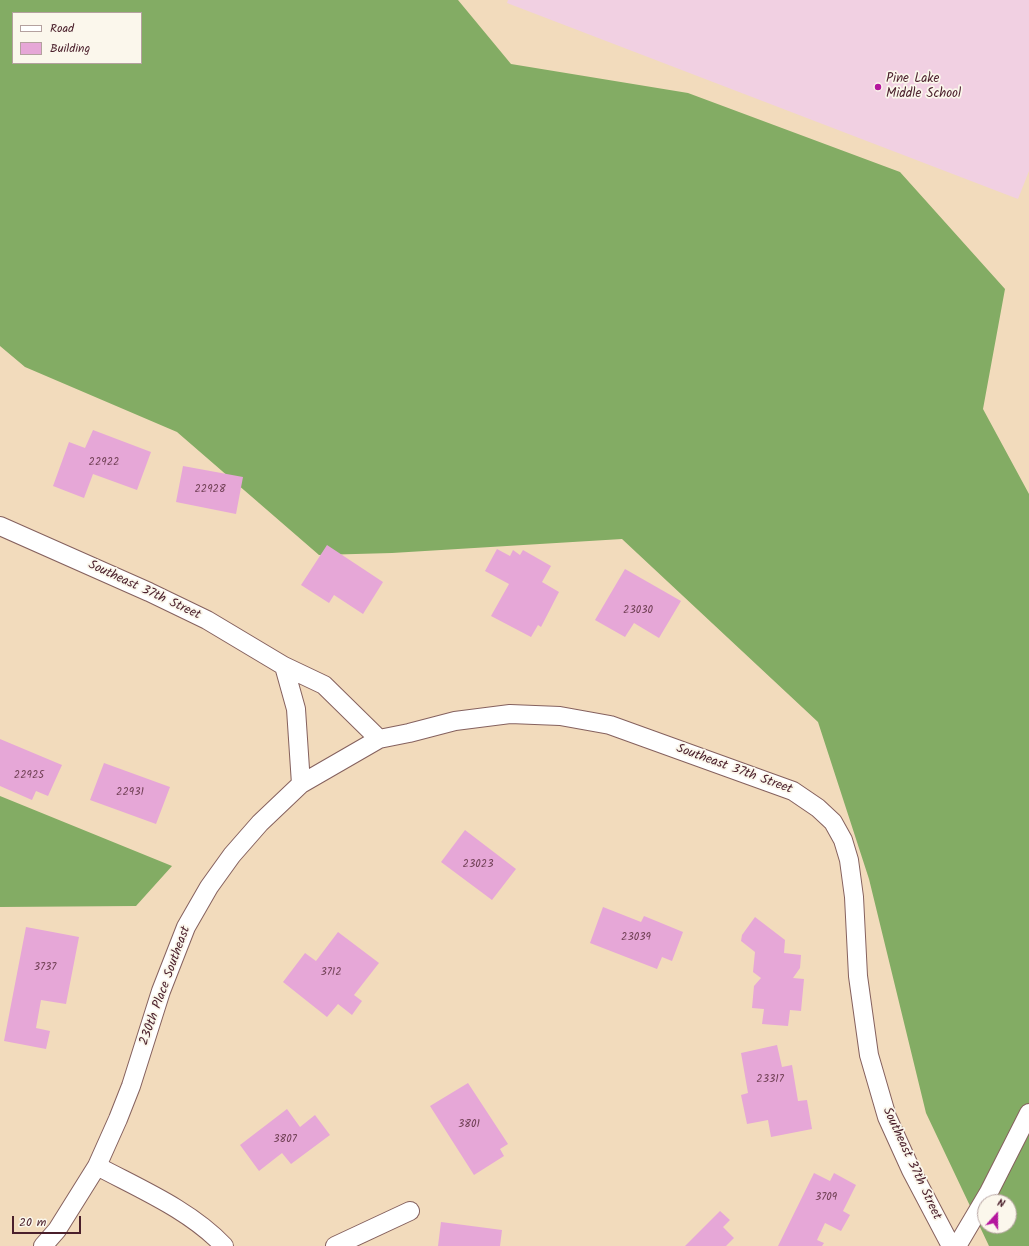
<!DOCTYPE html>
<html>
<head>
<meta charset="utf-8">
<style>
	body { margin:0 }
	#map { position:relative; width:1029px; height:1246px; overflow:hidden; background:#f2dbbc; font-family:Kalam,sans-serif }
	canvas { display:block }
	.legend { position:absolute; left:12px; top:12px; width:130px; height:52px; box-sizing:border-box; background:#fbf7ec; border:1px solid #b4a19f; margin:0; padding:5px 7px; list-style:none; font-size:12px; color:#4a1f2b }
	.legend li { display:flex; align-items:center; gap:8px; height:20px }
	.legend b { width:20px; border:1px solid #b4a19f }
	.north { position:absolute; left:977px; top:1194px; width:40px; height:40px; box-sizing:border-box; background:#fbf7ec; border:1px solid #b4a19f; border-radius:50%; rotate:21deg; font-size:11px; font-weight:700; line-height:16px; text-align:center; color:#4a1f2b }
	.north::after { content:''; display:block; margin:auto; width:14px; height:18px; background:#b5179e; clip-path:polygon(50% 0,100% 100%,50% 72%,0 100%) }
	.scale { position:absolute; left:12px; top:1216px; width:69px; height:18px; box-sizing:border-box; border:2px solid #4a1f2b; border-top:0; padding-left:5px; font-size:12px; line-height:14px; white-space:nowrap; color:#4a1f2b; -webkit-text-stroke:3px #fbf7ec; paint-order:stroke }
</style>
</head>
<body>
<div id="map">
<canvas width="1029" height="1246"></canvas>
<ul class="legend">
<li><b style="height:5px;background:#fff"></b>Road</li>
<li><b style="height:11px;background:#e6a7d7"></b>Building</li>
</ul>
<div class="north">N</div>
<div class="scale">20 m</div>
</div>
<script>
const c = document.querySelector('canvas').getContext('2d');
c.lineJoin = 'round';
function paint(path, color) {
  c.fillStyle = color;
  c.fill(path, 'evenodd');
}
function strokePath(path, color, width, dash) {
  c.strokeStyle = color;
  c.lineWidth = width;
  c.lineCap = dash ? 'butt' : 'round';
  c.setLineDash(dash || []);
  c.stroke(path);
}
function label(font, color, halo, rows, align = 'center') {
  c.font = font + ' Kalam,sans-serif';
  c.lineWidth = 3.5;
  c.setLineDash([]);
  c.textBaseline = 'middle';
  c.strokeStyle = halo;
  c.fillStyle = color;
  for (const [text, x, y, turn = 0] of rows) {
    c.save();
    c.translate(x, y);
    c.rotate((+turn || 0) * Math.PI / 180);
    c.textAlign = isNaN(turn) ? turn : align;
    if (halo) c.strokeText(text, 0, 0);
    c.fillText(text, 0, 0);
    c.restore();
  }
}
paint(new Path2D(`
	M508,0H1029V171L1018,199L507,3Z`), '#f1d0e2');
paint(new Path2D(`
	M0,0H458L511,64L688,93L900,172L1005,289L983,409L1029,494V1246H989L926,1113L869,879L818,722L622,539L392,553L319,555L177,432L25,367L0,346ZM13,13H141V63H13ZM985,1202H1009V1226H985Z
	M0,796L172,866L136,906L0,907Z`), '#83ac64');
paint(new Path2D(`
	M93,430L151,452L137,490L93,474L84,498L53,486L69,442L85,448Z
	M183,466L243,477L236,514L176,502Z
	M327,545L383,582L363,614L334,595L329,603L301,585Z
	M497,549L510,556L513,550L520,555L523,550L551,566L542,582L559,592L541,627L538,625L531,637L491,616L509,584L485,571Z
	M625,569L681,601L659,638L634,623L625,637L595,620Z
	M0,739L62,765L48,796L36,791L32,800L0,786Z
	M104,763L170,787L156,824L90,800Z
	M465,830L516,869L492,900L441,862Z
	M603,907L641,922L644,916L683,932L672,961L662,957L657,969L590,943Z
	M755,917L785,940L784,953L801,955L800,968L793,978L804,979L801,1011L790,1010L788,1026L762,1024L764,1009L752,1008L754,986L761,978L753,972L755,952L741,941L742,935Z
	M26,927L79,937L66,1004L41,1000L36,1028L50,1031L46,1049L4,1041Z
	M338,932L379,963L354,995L362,1001L352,1015L338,1004L327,1017L283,982L305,953L316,961Z
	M777,1045L782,1067L792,1065L798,1101L807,1100L812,1129L771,1137L768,1120L747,1124L741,1095L748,1093L741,1053Z
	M468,1083L508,1144L500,1149L504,1156L474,1175L430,1106Z
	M287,1109L300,1127L315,1115L330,1135L291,1164L282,1153L259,1171L240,1145Z
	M814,1173L830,1181L834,1173L856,1185L843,1211L850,1215L841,1231L825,1223L817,1240L824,1243L822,1246H778Z
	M720,1211L730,1220L723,1227L734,1238L726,1246H685Z
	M441,1222L502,1230L500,1246H438Z`), '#e6a7d7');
const minor = new Path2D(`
	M0,526L149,592L207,620L284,666L324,685L379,739
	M284,666L296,709L301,784
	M97,1166C140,1189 190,1210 224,1246
	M43,1246L57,1230L97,1166L118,1119L131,1086L161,991L186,927L209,887L232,855L260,823L301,784L379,739L409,733L455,721L510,714L560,716L610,725L793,791L818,808L833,822L843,840L849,860L854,897L858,976L869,1055L887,1117L911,1170L951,1246
	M335,1246L410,1211
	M957,1246L989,1192L1029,1113`);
strokePath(minor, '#85615e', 20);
strokePath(minor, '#fff', 18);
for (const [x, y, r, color] of [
	[878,87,4,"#b5179e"]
]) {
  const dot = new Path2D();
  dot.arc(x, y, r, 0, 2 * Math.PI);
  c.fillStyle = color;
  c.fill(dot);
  strokePath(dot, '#fbf7ec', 1.5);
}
label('11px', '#714156', null, [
	["22922",104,463],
	["22928",210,490],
	["23030",638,611],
	["22925",29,776],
	["22931",130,793],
	["23023",478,865],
	["23039",636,938],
	["3737",45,968],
	["3712",331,973],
	["23317",770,1080],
	["3801",469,1125],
	["3807",285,1140],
	["3709",826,1198]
]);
label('13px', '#4a1f2b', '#fbf7ec', [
	["Pine Lake",886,80],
	["Middle School",886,95]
], 'left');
label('13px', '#4a1f2b', '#fbf7ec', [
	["Southeast 37th Street",144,591,25],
	["Southeast 37th Street",734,770,20],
	["230th Place Southeast",166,986,-70],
	["Southeast 37th Street",911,1164,65]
]);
</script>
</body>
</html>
